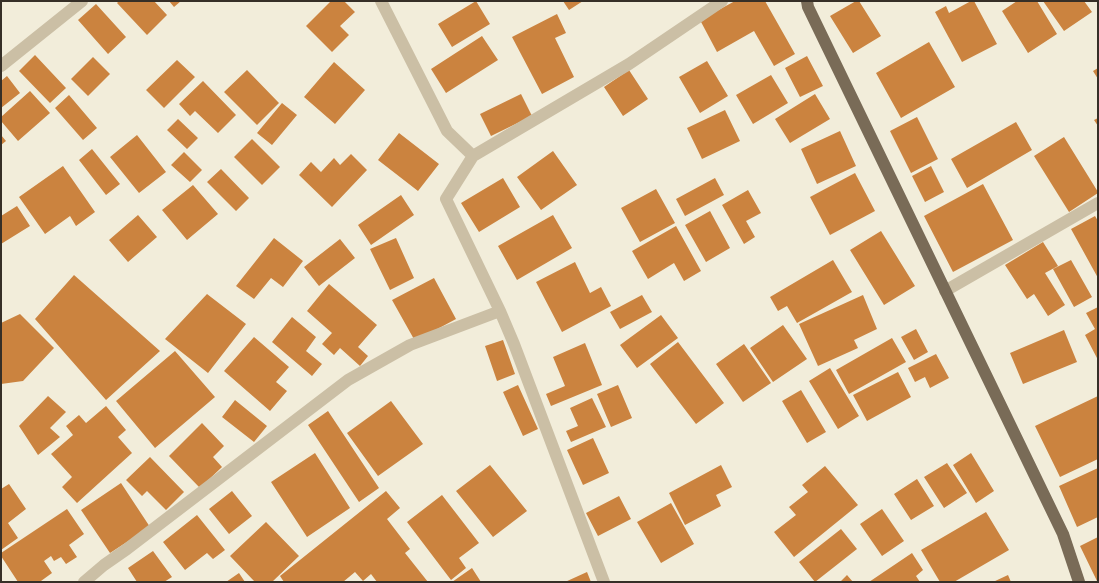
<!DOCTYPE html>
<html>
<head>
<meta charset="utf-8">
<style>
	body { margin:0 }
	#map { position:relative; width:1099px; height:583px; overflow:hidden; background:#f2edda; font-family:"DejaVu Sans",sans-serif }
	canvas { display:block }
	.frame { position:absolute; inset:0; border:2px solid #362f27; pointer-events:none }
</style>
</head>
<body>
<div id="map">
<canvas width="1099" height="583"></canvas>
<div class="frame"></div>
</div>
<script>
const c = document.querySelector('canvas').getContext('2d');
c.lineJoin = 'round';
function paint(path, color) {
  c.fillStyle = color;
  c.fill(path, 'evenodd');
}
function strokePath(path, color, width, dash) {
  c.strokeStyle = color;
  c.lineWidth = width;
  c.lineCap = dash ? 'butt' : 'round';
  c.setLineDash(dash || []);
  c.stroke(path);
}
paint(new Path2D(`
	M119,1H154L167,15L147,35L117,3Z
	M169,1H181L174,7Z
	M331,1H344L355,12L340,26L349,35L332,52L306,26Z
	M476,1L490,24L452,47L438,24Z
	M563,1H583L569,10Z
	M735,1H765L795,54L774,66L754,31L717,52L700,20Z
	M856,1H859L881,36L853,53L830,16Z
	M971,1H974L997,44L962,62L935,12L946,6L949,13Z
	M1017,1H1037L1057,34L1028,53L1002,11Z
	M1043,1H1084L1092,12L1064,31Z
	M96,4L126,37L108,54L78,20Z
	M557,14L566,33L555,38L574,77L542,94L512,37Z
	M482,36L498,60L446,93L431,69Z
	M929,42L955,87L901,118L876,73Z
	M35,55L66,88L50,103L19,71Z
	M807,56L823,86L800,97L785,68Z
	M93,57L110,74L88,96L71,79Z
	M177,60L195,77L164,108L146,90Z
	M707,61L728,96L700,113L679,77Z
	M334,62L365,90L335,124L304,97Z
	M1098,68V79L1093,71Z
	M247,70L279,103L257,125L224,92Z
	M629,70L648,99L623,116L604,87Z
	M771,75L788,103L753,124L736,95Z
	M7,76L20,93L1,108V81Z
	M203,81L236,115L218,133L195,111L190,116L179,104Z
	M30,91L50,113L18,141L1,121V117Z
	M521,94L532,116L491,136L480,114Z
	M815,94L830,119L790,143L775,119Z
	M69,95L97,128L83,140L55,108Z
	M282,103L297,115L272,145L257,133Z
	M725,110L740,141L702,159L687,128Z
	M917,117L938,159L911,173L890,131Z
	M1098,118V126L1094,120Z
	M178,119L198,138L187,149L167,130Z
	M1016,122L1032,150L967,188L951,159Z
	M840,131L856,166L817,184L801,149Z
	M399,133L439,164L418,191L378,160Z
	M1,135L6,141L1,145Z
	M137,135L166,172L139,193L110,157Z
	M1064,137L1098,192V193L1069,212L1034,156Z
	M252,139L280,167L262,185L234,157Z
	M92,149L120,184L106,195L79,160Z
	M553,151L577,185L541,210L517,177Z
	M184,152L202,170L190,182L171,165Z
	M351,154L367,170L332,207L299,175L311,162L321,172L334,158L340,165Z
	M63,166L95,212L76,226L70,216L45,234L19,197Z
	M931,166L944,192L925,202L912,176Z
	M221,169L249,198L236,211L207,182Z
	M855,173L875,211L830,235L810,197Z
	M503,178L520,207L479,232L461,203Z
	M715,178L724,195L685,216L676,199Z
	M983,184L1013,240L953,272L924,216Z
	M193,185L218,214L187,240L162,210Z
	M656,189L675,223L640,242L621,208Z
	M748,190L761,213L746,221L755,237L744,244L722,205Z
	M401,195L414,215L371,245L358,225Z
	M17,206L30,226L1,244V216Z
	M710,211L730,248L706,262L685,225Z
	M138,215L157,237L128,262L109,240Z
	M553,215L572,248L517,280L498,246Z
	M1095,216L1098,221V278L1071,229Z
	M676,226L701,271L684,281L674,263L648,279L632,251Z
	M881,231L915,286L884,305L850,250Z
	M274,238L303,261L283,287L271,278L254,299L236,286Z
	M396,238L414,278L390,290L370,249Z
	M340,239L355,258L319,286L304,267Z
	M1043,242L1058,266L1045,273L1065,305L1048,316L1034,294L1027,299L1005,265Z
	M833,260L852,292L797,323L787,306L778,311L770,297Z
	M1071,260L1092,297L1074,307L1053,269Z
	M575,262L590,293L601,287L611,306L562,332L536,282Z
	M74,275L160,351L106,400L35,319Z
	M434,278L456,319L415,341L392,300Z
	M329,284L377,325L358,347L368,356L360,366L340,348L334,355L322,344L332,333L307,311Z
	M207,294L246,324L208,373L165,339Z
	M642,295L652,312L620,329L610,312Z
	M863,295L877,329L854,340L858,348L818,366L799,324Z
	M1098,307V360L1085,335L1095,329L1086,313Z
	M20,314L54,348L23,381L1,384V323Z
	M661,315L678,338L637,368L620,345Z
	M292,317L316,337L306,351L322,364L312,376L272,342Z
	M783,325L807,359L773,382L750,348Z
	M916,329L928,352L914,360L901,337Z
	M1064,330L1077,362L1023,384L1010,353Z
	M254,337L289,367L276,382L287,391L270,411L224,371Z
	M892,338L906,362L849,394L836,370Z
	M503,340L515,374L497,381L485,346Z
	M678,342L724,403L696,424L650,364Z
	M585,343L602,385L551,406L546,394L565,386L553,357Z
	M744,344L771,383L743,402L716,364Z
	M175,351L215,397L155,448L116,401Z
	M936,354L949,378L930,388L925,377L915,382L908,368Z
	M830,368L859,416L838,429L809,381Z
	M898,372L911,397L867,421L853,395Z
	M518,385L538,429L523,436L503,392Z
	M618,385L632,418L611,427L597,394Z
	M801,390L826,432L807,443L782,401Z
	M48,396L66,412L50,428L60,437L38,455L19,426Z
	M1098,396V459L1060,477L1035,426Z
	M592,398L606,427L571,442L566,431L578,426L570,408Z
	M235,400L267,426L254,442L222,417Z
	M391,401L423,444L378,476L347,433Z
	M106,406L126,430L118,437L132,453L77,503L62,487L72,477L51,454L73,435L66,426L79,415L86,423Z
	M328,411L379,488L359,502L308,425Z
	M202,423L224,446L213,457L222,467L200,488L169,456Z
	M593,438L609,473L583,485L567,450Z
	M315,453L350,508L307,537L271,482Z
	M971,453L994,491L976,503L953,465Z
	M150,457L184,492L166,510L147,491L142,496L126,480Z
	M947,463L967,493L944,508L924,477Z
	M490,465L527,511L493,537L456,491Z
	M721,465L732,487L716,495L721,506L685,525L669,493Z
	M825,466L858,505L794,557L774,532L796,515L789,507L808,492L802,485Z
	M1098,468V517L1077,527L1059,486Z
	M917,479L934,506L911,520L894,494Z
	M121,483L150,527L110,553L81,510Z
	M9,484L26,509L8,523L18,538L1,550V489Z
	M232,491L252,516L229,534L209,509Z
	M386,491L400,508L387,519L410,549L405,553L428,582H377L371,574L363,581L355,572L343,582H284L280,576Z
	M442,495L479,543L459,558L466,568L451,580L407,522Z
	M619,496L631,519L598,536L586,513Z
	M671,503L694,544L661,563L637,522Z
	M67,509L84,534L69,545L77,557L66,564L61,557L54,561L51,556L44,561L52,573L41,581V582H18L1,556V553Z
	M882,509L904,541L882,556L860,524Z
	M986,512L1009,550L954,582H940L921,550Z
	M197,515L225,550L213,559L207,553L185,570L163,542Z
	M266,522L299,556L272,582H255L230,556Z
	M841,529L857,549L815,582L799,562Z
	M1098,537V580L1097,581L1080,546Z
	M153,551L172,577L164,582H137L128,568Z
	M912,553L923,570L916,576L920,582H869Z
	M472,568L481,582H452Z
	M587,572L591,582H565Z
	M239,573L245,582H226Z
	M847,575L853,582H840Z
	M1008,575L1011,582H993Z`), '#cb833f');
strokePath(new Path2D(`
	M381,1L447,131L473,156
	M1,66L82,1
	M945,291L1098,203
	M84,582L104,565L127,549L348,380L410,345L500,311
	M604,582L514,344L500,311L446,199L473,156L629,64L722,1`), '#cbbfa5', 12);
strokePath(new Path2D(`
	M807,1L808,7L1063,534L1079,582`), '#796b57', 12);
</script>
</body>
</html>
